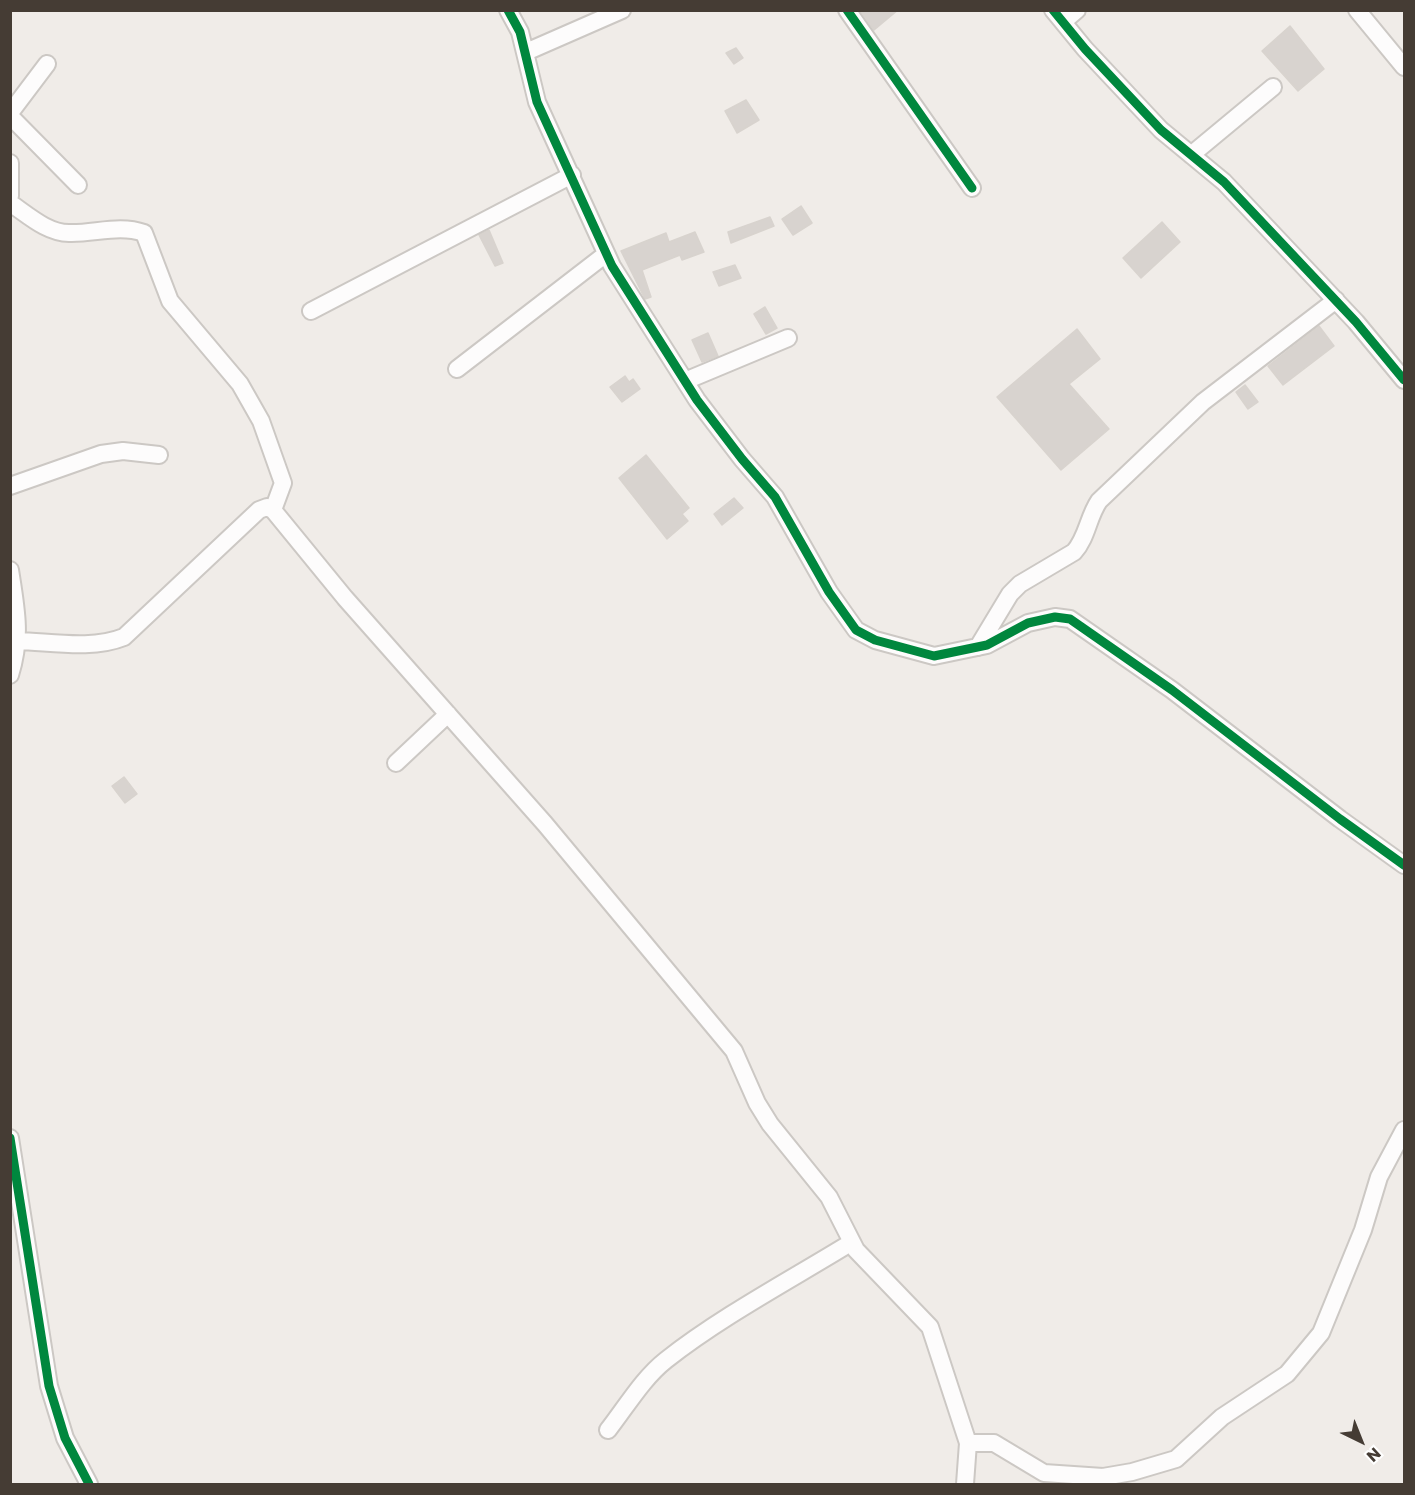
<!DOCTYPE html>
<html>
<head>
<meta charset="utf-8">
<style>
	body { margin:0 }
	#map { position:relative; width:1415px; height:1495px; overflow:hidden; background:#f0ece8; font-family:Poppins,sans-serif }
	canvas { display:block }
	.frame { position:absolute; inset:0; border:12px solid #453c34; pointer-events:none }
	.north { position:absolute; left:1331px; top:1411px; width:60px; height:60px; -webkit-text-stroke:4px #fff; paint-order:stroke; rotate:137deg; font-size:16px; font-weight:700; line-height:24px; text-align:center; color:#453c34 }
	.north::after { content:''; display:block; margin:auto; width:21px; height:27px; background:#453c34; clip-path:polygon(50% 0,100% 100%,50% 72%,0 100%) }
</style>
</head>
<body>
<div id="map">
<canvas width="1415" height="1495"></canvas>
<div class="frame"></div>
<div class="north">N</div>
</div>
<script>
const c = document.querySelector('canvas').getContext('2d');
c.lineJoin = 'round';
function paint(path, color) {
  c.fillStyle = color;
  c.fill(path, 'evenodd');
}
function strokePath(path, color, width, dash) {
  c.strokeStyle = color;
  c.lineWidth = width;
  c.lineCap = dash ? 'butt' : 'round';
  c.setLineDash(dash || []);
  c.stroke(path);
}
const building = new Path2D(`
	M860,10H898L874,30Z
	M1290,26L1324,69L1298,91L1262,51Z
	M736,48L743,58L734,64L726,53Z
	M746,100L759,120L737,133L725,111Z
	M801,206L812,223L793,235L782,219Z
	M770,217L774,226L731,243L728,232Z
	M1162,222L1180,242L1141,278L1123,258Z
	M489,230L503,263L495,266L479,235Z
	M695,232L704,252L682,260L680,255L642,270L651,297L645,299L621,251L666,233L669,242Z
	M735,265L741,278L719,286L713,272Z
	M765,307L777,328L766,334L754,314Z
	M1319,326L1334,346L1283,385L1268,366Z
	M1077,329L1100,359L1069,384L1109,429L1061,470L997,397Z
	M708,333L718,356L702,362L692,340Z
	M625,376L629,382L633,379L640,389L622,402L610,387Z
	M1245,385L1258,402L1248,409L1236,392Z
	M646,455L689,508L682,514L688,521L667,539L619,478Z
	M734,498L743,508L722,525L714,514Z
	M124,777L137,794L125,803L112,786Z`);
paint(building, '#d8d3cf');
strokePath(building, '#d8d3ce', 1.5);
const minor = new Path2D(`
	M508,10L520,32L537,102L612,266L697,400L742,459L775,497L829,592L856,630L875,640L934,656L987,645L1028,623L1055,617L1070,619L1172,690L1340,819L1404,865
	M847,10L972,188
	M1053,10L1085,49L1161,130L1224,182L1356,322L1404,380
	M1357,10L1404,67
	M1063,22L1077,10
	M526,52L622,10
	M10,113L47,64
	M10,116L78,185
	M1191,155L1273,87
	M10,163V196
	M10,203C28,215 47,233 69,233C94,234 119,224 144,233L170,301L240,384L261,421L283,483L273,510
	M311,311L572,175
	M457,369L606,254
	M685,381L788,338
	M10,486L101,454L123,451L159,455
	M10,570C16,608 22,637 10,675
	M18,641C52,642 92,650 124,637L259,510L267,507L273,510L345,598L545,824L734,1051L757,1103L770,1124L829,1197L856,1250L930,1327L968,1443L965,1484
	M978,647L1010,594L1020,584L1074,552C1087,538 1088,517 1099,501L1203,402L1336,300
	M396,763L448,714
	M10,1138L49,1386L65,1438L89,1484
	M608,1430C626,1407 643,1378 666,1360C722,1316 792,1279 852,1242
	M968,1443H994L1044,1473L1103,1477L1132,1472L1176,1459L1222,1417L1287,1374L1321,1333L1363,1230L1379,1177L1404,1130`);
strokePath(minor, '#ccc8c4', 20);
strokePath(minor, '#fdfcfc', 16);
strokePath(new Path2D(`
	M508,10L520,32L537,102L612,266L697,400L742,459L775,497L829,592L856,630L875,640L934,656L987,645L1028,623L1055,617L1070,619L1172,690L1340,819L1404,865
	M847,10L972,188
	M1053,10L1085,49L1161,130L1224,182L1356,322L1404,380
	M10,1138L49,1386L65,1438L89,1484`), '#00873e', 9);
</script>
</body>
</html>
